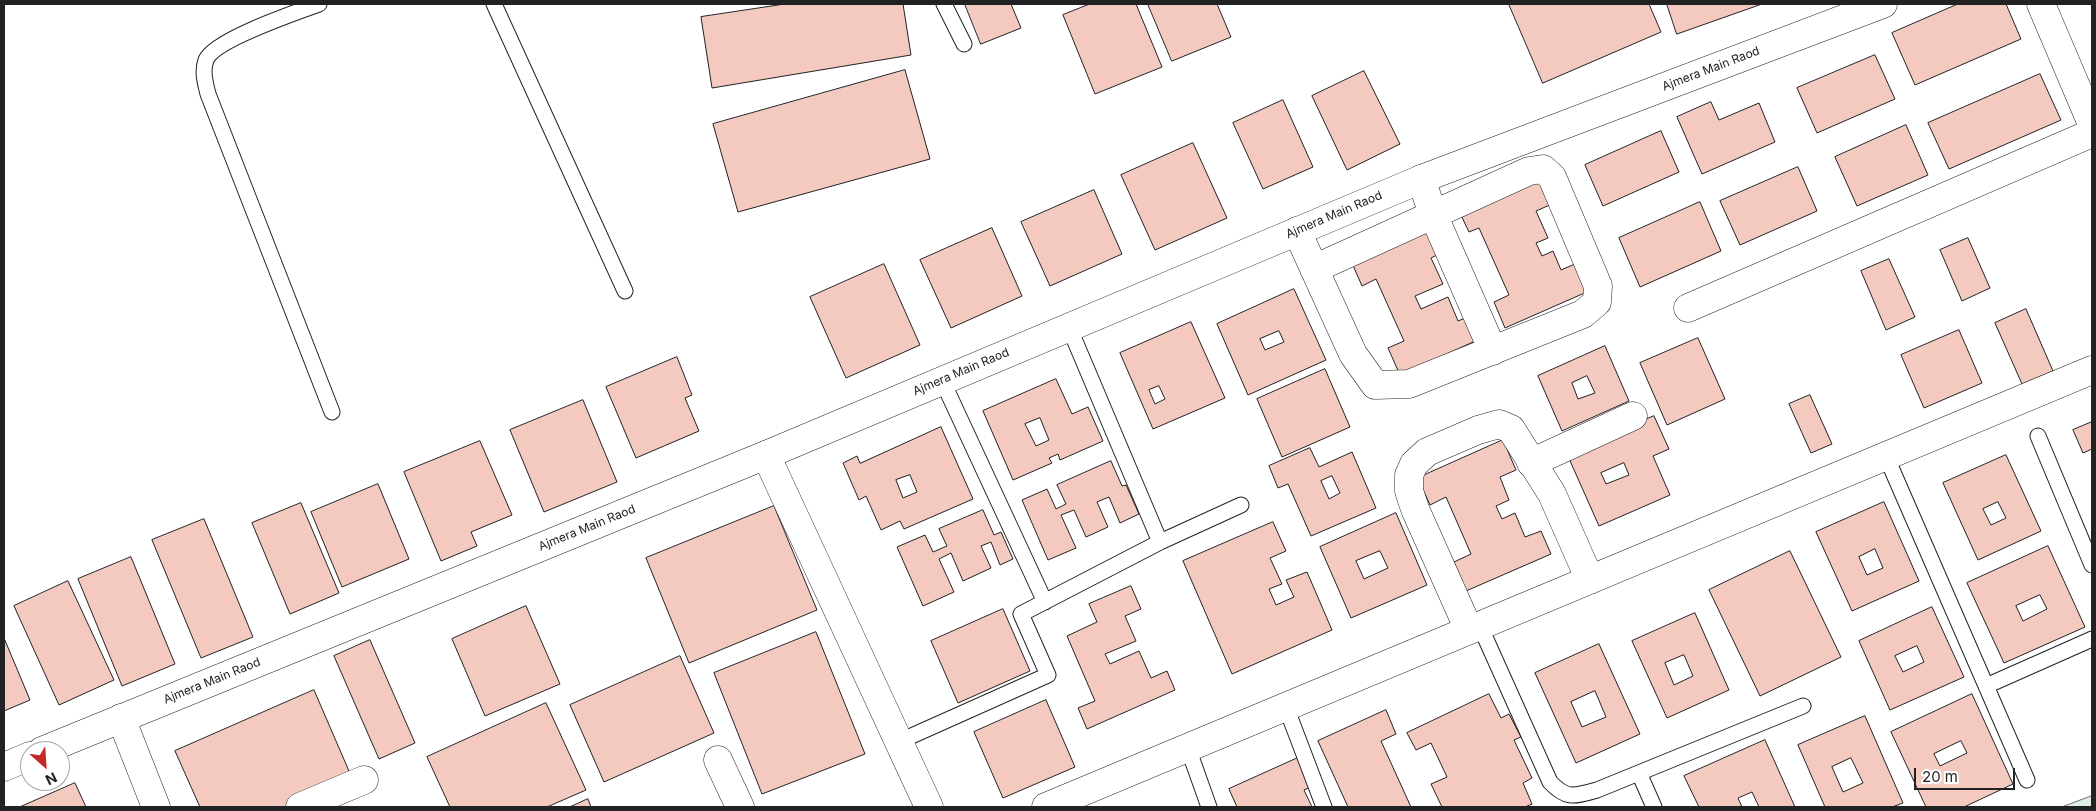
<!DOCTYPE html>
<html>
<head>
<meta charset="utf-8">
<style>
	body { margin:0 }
	#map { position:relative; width:2096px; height:811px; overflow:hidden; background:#fff; font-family:Inter,sans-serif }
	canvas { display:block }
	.frame { position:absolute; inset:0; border:5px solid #222; pointer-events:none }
	.north { position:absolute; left:20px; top:741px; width:50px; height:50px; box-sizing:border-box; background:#fff; border:1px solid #a7a7a7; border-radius:50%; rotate:154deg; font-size:14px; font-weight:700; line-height:20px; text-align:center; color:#222 }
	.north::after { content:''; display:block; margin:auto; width:18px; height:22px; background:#c62828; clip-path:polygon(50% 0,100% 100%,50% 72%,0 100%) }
	.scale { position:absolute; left:1914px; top:768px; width:101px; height:22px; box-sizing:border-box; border:2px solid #222; border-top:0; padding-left:6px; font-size:15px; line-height:18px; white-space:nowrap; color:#222; -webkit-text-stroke:4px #fff; paint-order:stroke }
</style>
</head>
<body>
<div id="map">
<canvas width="2096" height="811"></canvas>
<div class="frame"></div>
<div class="north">N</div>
<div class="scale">20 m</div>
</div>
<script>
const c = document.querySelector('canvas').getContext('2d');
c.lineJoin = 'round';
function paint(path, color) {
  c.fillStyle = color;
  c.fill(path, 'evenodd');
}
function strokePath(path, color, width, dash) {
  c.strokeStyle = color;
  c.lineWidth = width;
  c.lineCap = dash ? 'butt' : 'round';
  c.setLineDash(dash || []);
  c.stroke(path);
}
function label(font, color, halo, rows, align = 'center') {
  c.font = font + ' Inter,sans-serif';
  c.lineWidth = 4;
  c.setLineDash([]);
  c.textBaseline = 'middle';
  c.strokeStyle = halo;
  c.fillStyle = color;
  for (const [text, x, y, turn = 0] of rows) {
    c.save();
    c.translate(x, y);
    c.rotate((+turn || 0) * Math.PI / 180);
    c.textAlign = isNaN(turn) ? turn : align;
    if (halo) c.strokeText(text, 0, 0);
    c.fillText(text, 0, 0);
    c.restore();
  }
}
const green = new Path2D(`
	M2092,796V807H2062Z`);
paint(green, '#e0efe3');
strokePath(green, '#6f6f6f', 1);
const building = new Path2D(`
	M785,4H903L911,55L712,88L701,17Z
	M965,4H1011L1021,28L981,44Z
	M1090,4H1136L1162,67L1095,94L1063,15Z
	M1148,4H1217L1231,37L1172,61Z
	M1509,4H1649L1661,32L1543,83Z
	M1667,4H1762L1677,34Z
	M1958,4H2006L2021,39L1915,85L1892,33Z
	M1875,55L1895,99L1817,133L1797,88Z
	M905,70L930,159L738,212L713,124Z
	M1364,71L1400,144L1347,170L1312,96Z
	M2040,74L2061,120L1949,169L1928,123Z
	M1283,100L1313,167L1263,189L1233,123Z
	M1711,102L1719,120L1759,103L1775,142L1702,174L1677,117Z
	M1906,125L1928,175L1857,206L1835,157Z
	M1661,131L1679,172L1603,206L1585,165Z
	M1193,143L1227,218L1155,250L1121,175Z
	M1798,167L1817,211L1740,245L1720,201Z
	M1540,175L1552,204L1536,211L1548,238L1536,243L1542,256L1553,251L1561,270L1577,263L1589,291L1505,328L1494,302L1509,295L1479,228L1469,232L1459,211Z
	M1094,190L1122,254L1050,286L1021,222Z
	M1700,202L1721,251L1640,287L1619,238Z
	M1435,227L1445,251L1431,258L1443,284L1415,296L1421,309L1448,297L1458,321L1472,315L1482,338L1400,375L1388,348L1404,341L1376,279L1362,286L1352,263Z
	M992,228L1022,296L951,328L920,260Z
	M1968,238L1990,288L1962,301L1940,250Z
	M1889,259L1915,317L1886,330L1861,271Z
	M884,264L920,345L846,378L810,297Z
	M1294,289L1326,360L1248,395L1217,324ZM1279,331L1284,342L1265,350L1260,339Z
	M2026,309L2053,371L2022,384L1995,323Z
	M1191,322L1225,398L1153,429L1120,353ZM1159,386L1165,399L1155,404L1149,390Z
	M1959,330L1982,383L1924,408L1901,355Z
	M1698,338L1725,399L1667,425L1640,363Z
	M1605,346L1629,401L1562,431L1538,376ZM1587,376L1595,393L1578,399L1572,383Z
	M677,357L692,395L685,398L699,431L636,458L606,387Z
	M1325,369L1350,427L1282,457L1257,399Z
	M1056,379L1072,414L1088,407L1103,441L1060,460L1058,454L1049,458L1052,463L1013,480L983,411ZM1040,418L1049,440L1036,446L1025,424Z
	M1810,395L1832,444L1811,453L1789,404Z
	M583,400L617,482L544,512L510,430Z
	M1654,416L1669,449L1653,456L1670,495L1599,526L1567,454ZM1624,463L1629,475L1606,484L1601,473Z
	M2092,422V449L2083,453L2073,430Z
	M941,427L973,499L904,529L900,521L881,530L866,496L859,500L843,463L857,456L860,463ZM910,475L917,492L903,498L896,480Z
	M1503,440L1516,470L1500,477L1509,500L1496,506L1502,519L1515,513L1525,537L1541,531L1551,554L1466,591L1454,562L1471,554L1446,497L1430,505L1418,478Z
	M480,441L512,515L471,532L477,546L441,561L404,472Z
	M1310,448L1319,467L1352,452L1376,508L1311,536L1288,484L1278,488L1269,466ZM1332,476L1340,493L1329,499L1321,481Z
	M2006,455L2041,531L1978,560L1943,483ZM1998,502L2006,518L1991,525L1983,509Z
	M1111,461L1122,486L1126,485L1139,514L1120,523L1109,497L1097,502L1108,527L1086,537L1074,510L1061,515L1076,548L1048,560L1022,500L1047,489L1056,509L1066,504L1057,485Z
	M378,484L409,559L342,587L311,512Z
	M1884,502L1919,581L1852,611L1816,532ZM1875,549L1883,568L1867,575L1859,557Z
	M301,503L339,593L290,614L252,523Z
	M774,506L817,610L689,663L646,558Z
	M983,510L994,535L1001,532L1013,559L1000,565L991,542L981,546L991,568L963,581L951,553L939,559L954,592L923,606L897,547L925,535L933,552L947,546L939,529Z
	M1396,513L1427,585L1351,618L1320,547ZM1380,551L1388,568L1364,579L1356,561Z
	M204,519L253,637L201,658L152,540Z
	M1273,522L1286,551L1270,558L1282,584L1269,589L1276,605L1294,597L1286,580L1307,572L1332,630L1232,674L1183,561Z
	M2048,546L2085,627L2004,663L1967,583ZM2040,595L2047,609L2023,621L2016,606Z
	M1790,551L1841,657L1760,696L1709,590Z
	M131,557L175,664L122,686L78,579Z
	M68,581L114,680L59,705L14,606Z
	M1131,586L1141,609L1125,616L1136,641L1105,654L1110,664L1139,651L1151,678L1167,671L1175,690L1087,729L1078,708L1095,701L1067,636L1097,622L1089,604Z
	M526,606L560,684L485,716L452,639Z
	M1932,607L1964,677L1890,710L1859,641ZM1917,646L1924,662L1903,672L1895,656Z
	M1003,609L1030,671L958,703L931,641Z
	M1695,613L1729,690L1667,718L1632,641ZM1684,655L1693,676L1674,685L1665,663Z
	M816,632L865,754L762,794L714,673Z
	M4,638L30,700L4,711Z
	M370,640L415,743L379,759L334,656Z
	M1599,644L1640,734L1576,763L1535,673ZM1595,691L1606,717L1582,727L1571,702Z
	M680,656L714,733L604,782L570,705Z
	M314,690L352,778L286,807H200L175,751Z
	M1489,694L1501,718L1509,714L1521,737L1514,740L1532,778L1523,783L1532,804L1525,807H1442L1431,784L1447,777L1431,743L1416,750L1407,733Z
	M1972,694L2013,784L1964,807H1926L1891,732ZM1961,741L1967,753L1940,766L1934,754Z
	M1046,700L1075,767L1003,798L974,732Z
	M546,703L586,790L547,807H450L427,757Z
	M1386,710L1396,734L1381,741L1411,807H1348L1318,741Z
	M1865,716L1903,803L1892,807H1825L1798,745ZM1851,758L1863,783L1843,792L1832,767Z
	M1765,740L1795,807H1759L1752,792L1738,798L1742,807H1699L1684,776Z
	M1300,757L1313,786L1304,790L1312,807H1237L1229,789Z
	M75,783L86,807H20Z
	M588,799L591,807H570Z`);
paint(building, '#f3c9c0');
strokePath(building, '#222', 1);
const lane = new Path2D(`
	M319,4C297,12 214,40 206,60C202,71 205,82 208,94L332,412
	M494,4L625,291
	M944,4L964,44
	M942,380L1045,602
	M2038,436L2092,565
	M1886,456L2027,780
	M1160,542L1241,505
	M1480,626L1550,782C1567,800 1575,796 1597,790L1803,706
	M1986,686L2092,639
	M1286,707L1324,807
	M898,742L1048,675L1021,614L1160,542L1069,327
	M1188,748L1209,807
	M1639,773L1654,807`);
const street = new Path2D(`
	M2041,4L2092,124
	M1421,179L1433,214L1493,351
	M1297,231L1353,354L1375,385L1409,384L1583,314L1597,302L1598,286L1552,177L1543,169L1529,171L1314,269
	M1688,308L2092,133
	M766,455L929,807
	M1531,463L1633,416
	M1469,630L1415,509L1409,491V475L1414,464L1427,452L1478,430L1499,424L1511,429L1552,494L1590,580
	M121,718L156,807
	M718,760L740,807
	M300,807L364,780
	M1046,807L2092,370`);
const secondary = new Path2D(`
	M42,751L766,455L1424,178L1883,4
	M4,767L30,756`);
strokePath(lane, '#222', 17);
strokePath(street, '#222', 29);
strokePath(secondary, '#222', 29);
strokePath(lane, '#fff', 15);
strokePath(street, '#fff', 28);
strokePath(secondary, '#fff', 28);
label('12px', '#222', '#fff', [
	["Ajmera Main Raod",1711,69,-21],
	["Ajmera Main Raod",1334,215,-23],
	["Ajmera Main Raod",961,372,-23],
	["Ajmera Main Raod",587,528,-22],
	["Ajmera Main Raod",212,681,-22]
]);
</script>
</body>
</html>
